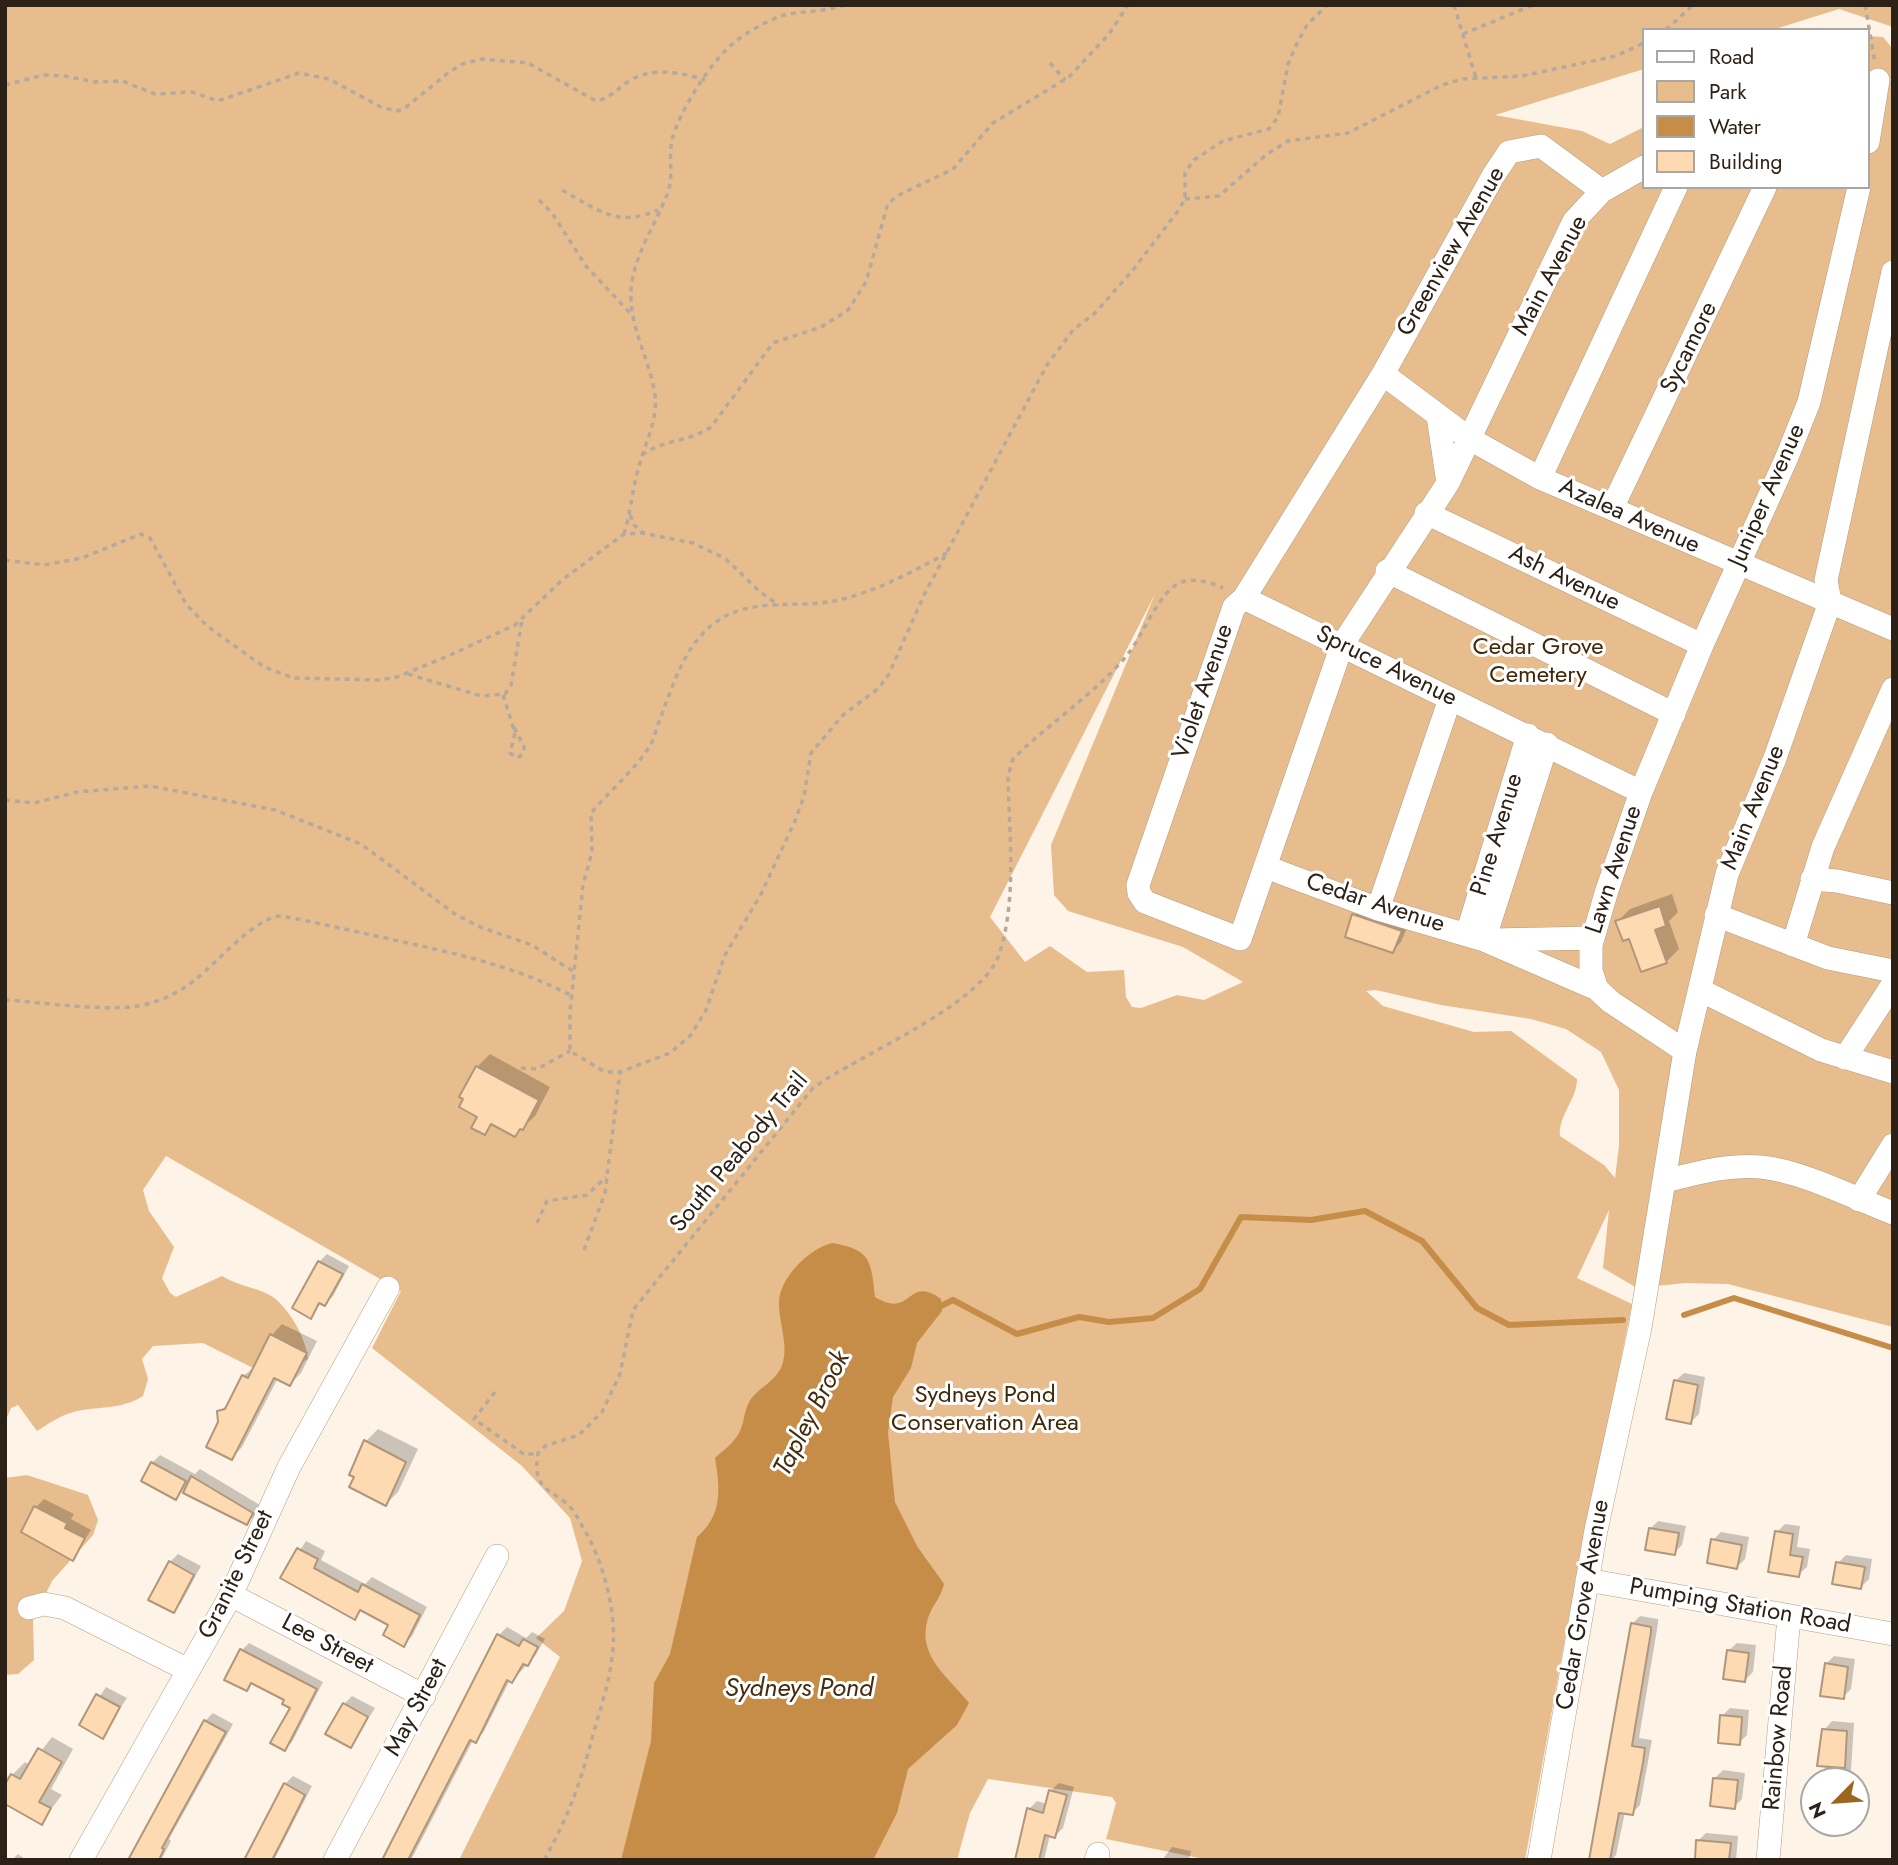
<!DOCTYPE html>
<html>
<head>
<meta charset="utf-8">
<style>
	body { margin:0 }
	#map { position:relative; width:1898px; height:1865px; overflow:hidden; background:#fef3e7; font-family:Jost,sans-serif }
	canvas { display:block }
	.frame { position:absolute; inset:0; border:7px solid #2b2116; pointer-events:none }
	.legend { position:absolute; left:1642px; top:28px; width:228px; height:161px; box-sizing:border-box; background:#fff; border:2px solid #aaa6a2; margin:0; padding:9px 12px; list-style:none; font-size:21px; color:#2b2116 }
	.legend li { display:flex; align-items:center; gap:14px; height:35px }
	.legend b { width:35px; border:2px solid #aaa6a2 }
	.north { position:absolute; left:1800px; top:1767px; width:70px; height:70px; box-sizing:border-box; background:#fff; border:2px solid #aaa6a2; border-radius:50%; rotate:245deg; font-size:19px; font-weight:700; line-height:28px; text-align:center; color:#2b2116 }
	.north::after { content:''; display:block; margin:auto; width:24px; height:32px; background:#9b661e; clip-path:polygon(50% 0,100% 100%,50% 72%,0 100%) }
</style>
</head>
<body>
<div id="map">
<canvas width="1898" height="1865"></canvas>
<div class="frame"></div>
<ul class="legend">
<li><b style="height:9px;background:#fff"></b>Road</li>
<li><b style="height:19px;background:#e7bd8d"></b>Park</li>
<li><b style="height:19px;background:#c58d48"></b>Water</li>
<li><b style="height:19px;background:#fddab2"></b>Building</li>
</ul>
<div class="north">N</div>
</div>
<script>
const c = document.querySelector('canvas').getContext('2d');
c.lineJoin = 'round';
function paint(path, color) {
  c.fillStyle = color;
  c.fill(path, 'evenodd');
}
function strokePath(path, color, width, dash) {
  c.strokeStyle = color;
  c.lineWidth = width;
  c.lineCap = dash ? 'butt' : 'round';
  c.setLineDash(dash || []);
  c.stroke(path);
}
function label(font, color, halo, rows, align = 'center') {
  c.font = font + ' Jost,sans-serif';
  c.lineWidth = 6;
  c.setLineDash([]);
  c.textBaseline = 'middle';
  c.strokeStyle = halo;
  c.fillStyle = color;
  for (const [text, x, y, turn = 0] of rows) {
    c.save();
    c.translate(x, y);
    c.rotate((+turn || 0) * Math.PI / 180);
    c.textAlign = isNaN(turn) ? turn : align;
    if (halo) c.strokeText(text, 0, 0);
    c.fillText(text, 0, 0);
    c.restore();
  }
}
paint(new Path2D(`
	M5,5H1893V27L1839,9L1772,30H1644V69L1495,115L1582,131L1610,144L1644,127V187H1868V36L1883,37L1893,49V1327L1728,1284L1685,1283L1637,1288L1603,1268L1609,1210L1577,1278L1632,1304L1567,1627L1525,1860H1209L1106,1839L1116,1803L1112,1797L988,1779L970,1813L957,1860H459L560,1657L536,1638L564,1611L582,1561L570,1518L522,1466L372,1348L401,1291L166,1156L143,1190L149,1211L174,1247L162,1278L170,1293L176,1297L222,1276C238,1286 260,1288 273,1297C290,1310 306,1338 308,1359L292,1367H251L203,1343L153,1346L142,1359L148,1379L143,1396C120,1410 101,1406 77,1411C63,1414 49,1423 37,1431L18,1405L11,1408L5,1422ZM1155,594L1051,845L1054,895L1068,911L1183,947L1243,982L1204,1000L1177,995L1141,1008L1132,1007L1126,997L1124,970L1087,972L1050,946L1025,962L990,917ZM1376,990L1441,1005L1531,1019L1566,1029L1601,1052L1619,1090V1146L1615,1178L1604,1165L1560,1136C1558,1115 1577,1100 1577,1079L1511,1031L1474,1032L1383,1006L1366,991Z
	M27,1475L88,1495L98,1520L93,1535L52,1581L33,1620L34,1660L18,1674L5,1675V1478Z`), '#e7bd8d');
paint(new Path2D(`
	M833,1243C872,1250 871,1262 875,1297C913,1320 906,1274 941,1299L942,1311L917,1343L911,1368L893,1397L888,1433L895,1502L917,1546L944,1584C940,1600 932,1605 928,1618C916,1656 948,1676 969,1703L957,1725L908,1769L897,1813L873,1860H621L651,1741L654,1683L670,1654L697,1537C723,1515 720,1488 715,1458C723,1451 733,1443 738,1435C745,1424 743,1410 751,1399C760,1387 774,1382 781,1368C790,1348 779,1324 779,1304C778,1279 810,1247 833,1243Z`), '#c58d48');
paint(new Path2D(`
	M1672,894L1678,912L1669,921L1679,949L1666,962L1630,937L1617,922L1630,909Z
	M1362,907L1409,923L1401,942L1393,951L1354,915Z
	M490,1054L550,1087L535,1116L515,1135L494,1123L484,1133L480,1116L461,1096L477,1067Z
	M327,1254L349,1266L333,1296L325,1304L322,1302L310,1317L319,1262Z
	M282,1324L317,1341L301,1373L290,1384L278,1378L242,1447L232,1458L219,1412L231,1401L243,1376L256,1366L272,1335Z
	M1684,1373L1705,1377L1699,1414L1691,1422L1675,1381Z
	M378,1429L418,1449L398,1492L386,1504L356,1477L365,1442Z
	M160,1455L195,1474L200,1469L260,1505L255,1515L247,1523L188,1486L176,1498L152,1463Z
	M44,1499L74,1514L71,1519L91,1530L72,1559L36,1507Z
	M1658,1521L1686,1526L1682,1545L1674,1553L1650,1529Z
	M1785,1524L1800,1526L1797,1547L1810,1549L1807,1567L1798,1575L1777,1532Z
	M1721,1532L1749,1537L1745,1559L1737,1567L1713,1540Z
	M306,1541L325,1551L321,1560L365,1584L372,1577L427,1607L412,1636L404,1644L391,1624L363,1609L354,1618L282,1578Z
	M178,1554L201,1566L181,1603L173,1611L170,1562Z
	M1846,1555L1872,1559L1869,1579L1861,1587L1838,1563Z
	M1640,1616L1658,1619V1623L1639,1738L1652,1740L1640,1805L1632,1813L1625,1812L1616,1855L1612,1860L1590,1859L1632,1624Z
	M507,1627L526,1638L532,1632L545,1639L535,1656L512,1681L510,1680L483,1733L473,1740L411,1860H383L453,1719L499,1635Z
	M249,1643L323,1682L292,1742L285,1749L292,1707L287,1699L254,1682L247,1689L242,1650Z
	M1737,1643L1756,1645L1753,1672L1745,1680L1728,1651Z
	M1834,1656L1855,1659L1851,1689L1843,1697L1826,1664Z
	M106,1687L127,1698L102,1736L81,1725Z
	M352,1696L375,1708L351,1746L344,1704Z
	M1730,1708L1749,1710L1747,1735L1739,1743L1722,1716Z
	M213,1713L233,1724L169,1839L171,1841L161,1860H131L205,1721Z
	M1832,1721L1854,1723L1851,1770L1844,1781H1825L1824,1730Z
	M52,1737L73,1749L51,1789L62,1795L41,1822L12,1775L25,1762L30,1765Z
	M1723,1770L1745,1773L1742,1799L1734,1807L1715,1778Z
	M293,1776L312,1786L274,1860H249L285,1784Z
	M1059,1783L1074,1787L1063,1828L1055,1836L1050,1835L1044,1860H1016L1029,1809L1037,1801L1047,1804L1050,1791Z
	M1814,1805V1823H1837L1831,1829L1811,1827Z
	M1706,1833L1738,1836L1736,1860H1696L1698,1841Z
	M1172,1847L1191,1851L1189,1860H1162Z
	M18,1854L26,1860H12Z`), '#0003');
strokePath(new Path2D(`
	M935,1309L953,1300L1017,1334L1079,1317L1109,1322L1153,1318L1200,1289L1241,1217L1311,1220L1365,1211L1422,1241L1477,1308L1509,1325L1623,1320
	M1684,1315L1734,1298L1893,1348`), '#c58d48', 6);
const building = new Path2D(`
	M1660,906L1666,926L1655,930L1667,963L1641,972L1629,939L1623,941L1615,921Z
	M1352,914L1402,931L1393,953L1345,937Z
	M476,1066L539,1100L523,1130L520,1129L515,1137L491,1124L485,1135L471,1128L477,1117L459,1107L463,1099L459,1097Z
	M318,1261L343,1274L325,1306L319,1303L311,1319L292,1308Z
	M270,1334L307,1353L290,1386L274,1378L232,1460L206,1447L218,1422L217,1411L225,1409L242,1375L248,1378Z
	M1674,1380L1698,1385L1691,1424L1666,1419Z
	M364,1440L406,1462L386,1506L349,1487L354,1477L349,1475Z
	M151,1462L186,1481L176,1500L141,1481Z
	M191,1476L253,1513L247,1525L183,1493Z
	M34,1506L67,1523L65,1528L85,1538L73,1561L21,1532Z
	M1649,1528L1679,1533L1675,1555L1645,1550Z
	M1775,1531L1793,1534L1790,1555L1803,1557L1799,1577L1768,1572Z
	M1711,1539L1742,1545L1737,1569L1707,1563Z
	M297,1548L318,1559L314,1568L358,1592L362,1584L420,1615L404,1647L383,1635L388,1625L360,1610L355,1620L280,1578Z
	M169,1561L194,1575L174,1613L148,1600Z
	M1836,1562L1865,1567L1861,1589L1832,1584Z
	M1631,1623L1651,1627V1632L1632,1746L1645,1748L1643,1763L1633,1815L1619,1813L1610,1860H1589Z
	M497,1634L519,1646L523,1639L538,1647L528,1666L523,1664L512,1683L507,1680L476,1743L470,1740L408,1860H382Z
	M240,1649L317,1689L285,1751L270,1743L290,1708L282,1704L284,1700L251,1683L247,1691L224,1680Z
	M1727,1650L1749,1653L1745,1682L1723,1679Z
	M1825,1663L1848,1667L1844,1699L1820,1696Z
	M96,1694L120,1707L103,1739L79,1725Z
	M343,1703L368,1717L351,1748L325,1734Z
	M1720,1715L1742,1717L1740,1745L1718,1743Z
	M204,1720L226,1732L162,1848L164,1849L159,1860H128Z
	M1822,1729L1847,1731L1845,1768L1817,1766Z
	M38,1748L62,1762L39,1802L51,1808L42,1825L5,1804V1784L11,1774L20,1779Z
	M1713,1778L1738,1780L1735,1809L1710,1806Z
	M284,1783L305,1795L284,1837L272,1860H244Z
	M1049,1790L1067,1795L1055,1838L1045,1835L1039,1860H1015L1027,1808L1043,1813Z
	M1696,1840L1731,1843L1729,1860H1695Z`);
paint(building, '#fddab2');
strokePath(building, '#b0977a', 2);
const minor = new Path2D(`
	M1868,142L1878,80
	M1602,191L1541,146L1509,152L1493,176L1383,374L1244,598L1234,607L1138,885L1139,893L1145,902L1240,939L1342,645L1448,483L1574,221L1602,191L1644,167
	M1383,374L1470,439L1540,478L1893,629
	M1438,416L1448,483
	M1540,478L1676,187
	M1612,508L1765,187
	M1426,513L1702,645
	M1387,571L1674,714
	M1244,598L1641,792
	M1266,867L1378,909L1484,940L1597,989L1611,1002L1685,1051
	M1812,879L1837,881L1893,893
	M1378,909L1450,699
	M1716,915L1828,958L1893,971
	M1467,934L1528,735
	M1484,940L1547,744
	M1494,940L1592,938
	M1793,945L1823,847L1893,689
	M1597,989L1591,971V945L1607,890L1641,792L1702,645L1787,457L1809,402L1859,187
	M1700,990L1821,1050L1893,1072
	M1845,1058L1893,984
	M1665,1181C1697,1173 1728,1164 1761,1167C1802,1171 1854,1198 1893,1213
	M1859,1200L1893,1145
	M1587,1580L1893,1634
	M231,1595L424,1696
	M29,1608L44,1604L65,1608L188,1670
	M81,1860L231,1595L289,1467L388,1288
	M335,1860L497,1556
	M1096,1860L1098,1854
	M1539,1860L1596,1530L1640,1328L1685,1051L1727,874L1775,758L1830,602L1826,580L1893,272
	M1768,1860L1789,1616`);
strokePath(minor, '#b59c80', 24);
strokePath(new Path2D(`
	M1454,5L1476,78
	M1865,5L1875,62
	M1666,30L1693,5
	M1463,34L1533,5
	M1050,63L1065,80
	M5,85L44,75L65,76L94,82L122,81L155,94L192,92L218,101L299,73L329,79L381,107L397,111L405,108L448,73L462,64L482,59L528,63L596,101C611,98 617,89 629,81C651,67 681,72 705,80
	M562,190C598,210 617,228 658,210
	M1185,199L1219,196L1267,154L1288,141L1348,133L1442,85L1463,79L1522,76L1616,56L1644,43
	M539,200L552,213L586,266L631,314
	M642,455C664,439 689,442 711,427L773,343L821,327L848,310L866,282L888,203L901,194L953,169L993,123L1069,77L1109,34L1128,5
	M630,515L634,525L644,533
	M624,534C631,512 632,489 639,467C645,442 658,421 655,395C650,359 629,328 631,291C633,255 656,225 668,192C674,174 668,158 672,140C678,113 713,58 735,42C747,32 767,21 781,16C802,10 823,13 844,5
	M947,553C912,572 877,591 839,600C800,609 753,597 719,620C685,642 674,683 660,719C656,729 654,741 648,749C632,772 609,792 591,813L592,852L583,885L570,1012V1051L605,1072H620L670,1053L691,1035L706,1010L725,955L761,894L795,821L804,796L811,753L843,715L879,688L889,674L924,595L1047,365L1073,330L1095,313L1133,270L1178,211L1185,199V173L1194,160L1223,141L1269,129L1278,117L1288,64L1298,41L1307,25L1327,5
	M5,560L44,565L82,558L141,534L150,538L186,604L207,626L264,667L294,678L379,680L397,677L448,656L515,625L562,580L624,534L642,533L693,543L726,559L760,592L779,605
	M408,674L481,696L505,694L511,685L522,620
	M503,695L515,733L510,753L517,758L523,754L524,747L514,727
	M5,800L34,803L77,792L150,786L275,810L361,844L455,914L480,927L532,945L574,972
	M5,1000C45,1002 119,1015 154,1002C170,997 184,989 196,979C217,963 255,917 281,916C315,922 348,930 381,937C447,952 512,964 572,996
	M521,1068L537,1069L570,1051
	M537,1223L547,1201L587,1195L606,1177
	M584,1250L605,1193L620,1072
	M495,1392L474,1419L525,1455L538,1453
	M544,1860C570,1814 581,1781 594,1731C601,1707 609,1683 612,1658C618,1617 605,1565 584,1529C579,1521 574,1509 566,1503C544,1486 533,1486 538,1453L545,1446L579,1435L602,1412L620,1374L633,1310L813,1088C860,1054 984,1005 1000,952C1017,897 1009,832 1008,776L1013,759C1049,723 1095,694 1128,654C1143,636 1159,590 1182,582C1195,578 1211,582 1223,588`), '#b4a99e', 3.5, [5, 5]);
strokePath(minor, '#fff', 23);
label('24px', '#2b2116', '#fff', [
	["Greenview Avenue",1452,252,-60],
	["Main Avenue",1551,276,-62],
	["Sycamore",1690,348,-64],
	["Juniper Avenue",1768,496,-66],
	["Azalea Avenue",1629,517,24],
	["Ash Avenue",1564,579,26],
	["Spruce Avenue",1386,667,26],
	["Violet Avenue",1204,692,-71],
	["Main Avenue",1754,808,-68],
	["Pine Avenue",1498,835,-73],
	["Lawn Avenue",1615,870,-72],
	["Cedar Avenue",1375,904,18],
	["South Peabody Trail",740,1153,-50],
	["Granite Street",237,1575,-64],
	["Cedar Grove Avenue",1584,1605,-80],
	["Pumping Station Road",1740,1607,10],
	["Lee Street",327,1645,28],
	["May Street",417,1708,-62],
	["Rainbow Road",1779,1738,-85]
]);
label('24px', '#40290a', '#fff', [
	["Cedar Grove",1538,648],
	["Cemetery",1538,676],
	["Sydneys Pond",985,1396],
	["Conservation Area",985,1424]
]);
label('italic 26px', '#442d0f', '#fff', [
	["Tapley Brook",813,1414,-63],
	["Sydneys Pond",799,1690]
]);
</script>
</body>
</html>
